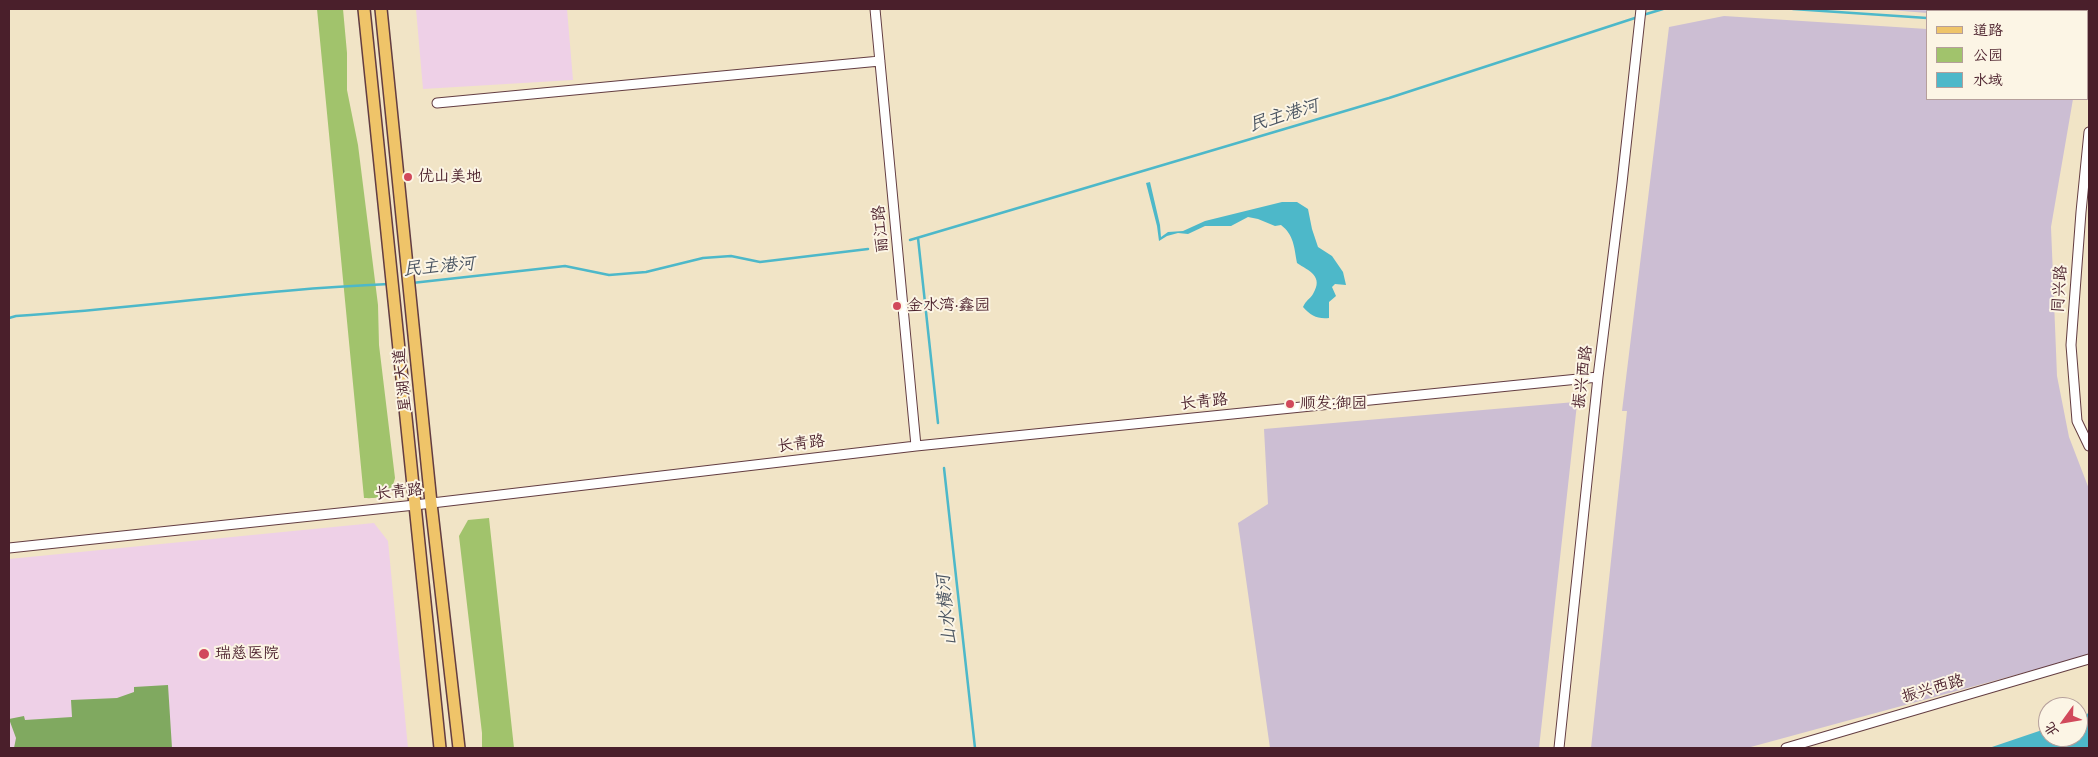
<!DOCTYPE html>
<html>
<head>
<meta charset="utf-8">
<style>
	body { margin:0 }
	#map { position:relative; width:2098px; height:757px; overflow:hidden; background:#f1e4c6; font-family:"Patrick Hand","LXGW WenKai TC",sans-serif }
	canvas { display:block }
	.frame { position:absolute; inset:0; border:10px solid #4a1f2b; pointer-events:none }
	.legend { position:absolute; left:1926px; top:10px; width:162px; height:90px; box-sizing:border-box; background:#fcf5e5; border:1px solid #b59f9b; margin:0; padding:6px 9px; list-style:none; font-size:15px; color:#4a1f2b }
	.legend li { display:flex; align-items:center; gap:10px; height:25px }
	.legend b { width:25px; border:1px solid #b59f9b }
	.north { position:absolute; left:2038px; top:697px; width:50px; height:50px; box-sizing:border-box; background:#fcf5e5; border:1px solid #b59f9b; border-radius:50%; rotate:238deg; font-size:14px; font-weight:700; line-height:20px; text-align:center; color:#4a1f2b }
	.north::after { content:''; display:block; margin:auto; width:18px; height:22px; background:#d1495b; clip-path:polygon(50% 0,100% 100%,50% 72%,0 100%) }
</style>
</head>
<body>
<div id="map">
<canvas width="2098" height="757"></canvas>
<div class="frame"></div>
<ul class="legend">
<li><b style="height:6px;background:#efc469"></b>道路</li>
<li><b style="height:14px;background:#a1c36c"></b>公园</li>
<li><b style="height:14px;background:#4db8c9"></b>水域</li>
</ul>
<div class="north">北</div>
</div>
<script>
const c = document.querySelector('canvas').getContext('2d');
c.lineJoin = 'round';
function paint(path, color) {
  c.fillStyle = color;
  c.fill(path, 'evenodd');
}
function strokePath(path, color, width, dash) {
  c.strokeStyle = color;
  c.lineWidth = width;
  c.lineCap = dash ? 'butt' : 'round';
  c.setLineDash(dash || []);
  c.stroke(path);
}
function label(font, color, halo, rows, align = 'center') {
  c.font = font + ' "Patrick Hand","LXGW WenKai TC",sans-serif';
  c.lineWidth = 4;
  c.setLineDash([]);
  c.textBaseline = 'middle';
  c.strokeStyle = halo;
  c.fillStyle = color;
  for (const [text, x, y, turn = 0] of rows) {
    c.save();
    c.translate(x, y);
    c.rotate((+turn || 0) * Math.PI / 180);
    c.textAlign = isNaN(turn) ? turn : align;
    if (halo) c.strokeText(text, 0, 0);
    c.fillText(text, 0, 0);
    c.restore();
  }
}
paint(new Path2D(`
	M416,9H567L573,80L423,89Z
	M374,523L388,541L408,748H9V559Z`), '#eed0e7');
paint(new Path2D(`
	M1878,9H2084V11H1927V13Z
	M1724,16L1927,29V99H2073L2051,227L2057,376L2069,437L2089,489V655L1747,748H1591L1627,411H1622L1669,27Z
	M1575,402L1577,404L1539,748H1270L1238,523L1268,504L1264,429Z`), '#ccbed3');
paint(new Path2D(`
	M317,9H343L347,53V90L358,145L378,305L379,345L395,478C391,496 380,499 364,498Z
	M489,518L514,748H482V733L459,536L468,520Z`), '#a1c36c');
paint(new Path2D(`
	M168,685L172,748H14L16,738L9,719L24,716L25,720L72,717L71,700L117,698L134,692V687Z`), '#80a960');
paint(new Path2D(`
	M1150,182L1160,225L1161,237L1168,232L1183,231L1205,221L1282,202H1297L1308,209L1312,229L1318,247L1332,256L1343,272L1346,285L1335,284L1332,287L1336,296L1329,302V318C1317,319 1311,316 1303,307C1306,300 1310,299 1313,294C1324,276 1309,271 1297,263C1294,247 1294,235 1281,225L1275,226L1258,219L1248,217L1231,226H1205L1188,234L1178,233L1167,236L1159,241L1157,226L1146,183Z
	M2089,713V748H1989L2048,728V737H2078V717Z`), '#4db8c9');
strokePath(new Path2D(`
	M1793,9L1927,18
	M1643,15L1663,9
	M918,238L938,423
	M910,240L1389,98L1638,17
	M412,283L565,266L609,275L646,272L703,258L731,256L760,262L868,249
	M9,318L16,316C141,308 264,289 389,284
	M944,468L975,748`), '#4db8c9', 2.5);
const minor = new Path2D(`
	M875,9L916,446
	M437,103L880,61
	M2089,132L2081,212L2071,345L2077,421L2089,446
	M9,548L415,505L916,446L1598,377
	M1559,748L1598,377L1622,183L1641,9
	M1786,748L2089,659`);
const major = new Path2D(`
	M364,9L440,748
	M381,9L431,503L459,748`);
strokePath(minor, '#633d42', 11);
strokePath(major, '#633d42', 14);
strokePath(minor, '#fff', 9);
strokePath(major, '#efc469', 11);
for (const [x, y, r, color] of [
	[408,177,5,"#d1495b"],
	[897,306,5,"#d1495b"],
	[1290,404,5,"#d1495b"],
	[204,654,6,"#d1495b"]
]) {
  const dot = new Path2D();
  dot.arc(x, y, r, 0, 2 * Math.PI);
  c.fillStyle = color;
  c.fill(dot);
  strokePath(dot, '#fcf5e5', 2);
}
label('16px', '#4a1f2b', '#fcf5e5', [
	["优山美地",418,177],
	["金水湾·鑫园",907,306],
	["顺发·御园",1300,404],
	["瑞慈医院",215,654]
], 'left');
label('16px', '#4a1f2b', '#fcf5e5', [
	["丽江路",881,229,-95],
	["同兴路",2060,289,-86],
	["振兴西路",1583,377,-83],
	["星湖大道",403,380,-96],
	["长青路",1204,402,-6],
	["长青路",801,444,-7],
	["长青路",399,492,-6],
	["振兴西路",1933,689,-16]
]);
label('italic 18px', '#4b5562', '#fcf5e5', [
	["民主港河",1284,116,-17],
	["民主港河",439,267,-5],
	["山水横河",947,610,-96]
]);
</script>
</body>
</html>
